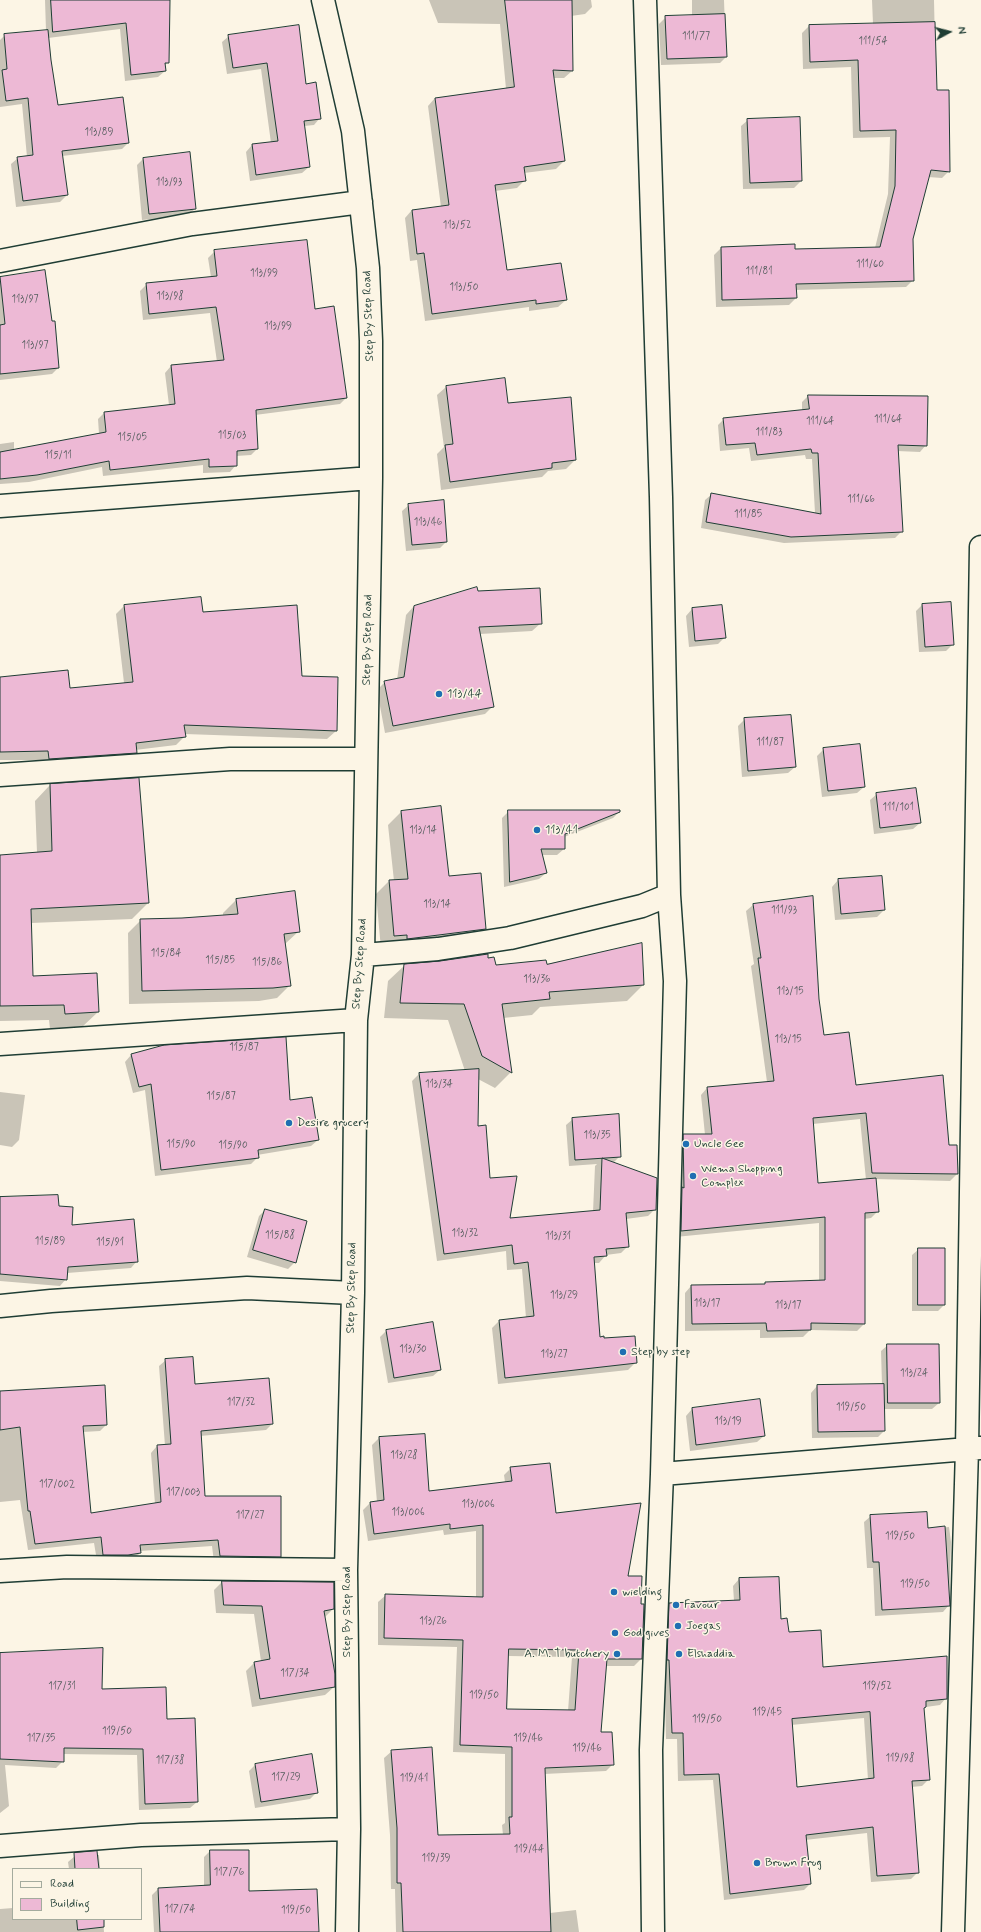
<!DOCTYPE html>
<html>
<head>
<meta charset="utf-8">
<style>
	body { margin:0 }
	#map { position:relative; width:981px; height:1932px; overflow:hidden; background:#fcf5e5; font-family:Mynerve,sans-serif }
	canvas { display:block }
	.legend { position:absolute; left:12px; top:1868px; width:130px; height:52px; box-sizing:border-box; background:#fcf5e5; border:1px solid #a4ab9e; margin:0; padding:5px 7px; list-style:none; font-size:12px; color:#1f3d34 }
	.legend li { display:flex; align-items:center; gap:8px; height:20px }
	.legend b { width:20px; border:1px solid #a4ab9e }
	.north { position:absolute; left:929px; top:12px; width:40px; height:40px; -webkit-text-stroke:3px #fcf5e5; paint-order:stroke; rotate:83deg; font-size:11px; font-weight:700; line-height:16px; text-align:center; color:#1f3d34 }
	.north::after { content:''; display:block; margin:auto; width:14px; height:18px; background:#1f3d34; clip-path:polygon(50% 0,100% 100%,50% 72%,0 100%) }
</style>
</head>
<body>
<div id="map">
<canvas width="981" height="1932"></canvas>
<ul class="legend">
<li><b style="height:5px;background:#fcf5e5"></b>Road</li>
<li><b style="height:11px;background:#edb9d5"></b>Building</li>
</ul>
<div class="north">N</div>
</div>
<script>
const c = document.querySelector('canvas').getContext('2d');
c.lineJoin = 'round';
function paint(path, color) {
  c.fillStyle = color;
  c.fill(path, 'evenodd');
}
function strokePath(path, color, width, dash) {
  c.strokeStyle = color;
  c.lineWidth = width;
  c.lineCap = dash ? 'butt' : 'round';
  c.setLineDash(dash || []);
  c.stroke(path);
}
function label(font, color, halo, rows, align = 'center') {
  c.font = font + ' Mynerve,sans-serif';
  c.lineWidth = 3;
  c.setLineDash([]);
  c.textBaseline = 'middle';
  c.strokeStyle = halo;
  c.fillStyle = color;
  for (const [text, x, y, turn = 0] of rows) {
    c.save();
    c.translate(x, y);
    c.rotate((+turn || 0) * Math.PI / 180);
    c.textAlign = isNaN(turn) ? turn : align;
    if (halo) c.strokeText(text, 0, 0);
    c.fillText(text, 0, 0);
    c.restore();
  }
}
paint(new Path2D(`
	M45,0H169L168,62L164,66L165,71L158,77L125,81L120,29L48,38L57,106L128,143L122,149L62,156L67,195L60,202L16,207L11,164L18,158L27,157L22,104L0,107V40L5,35L46,31Z
	M429,0H591L592,7L585,14L571,16L572,71L564,78H553L564,161L556,169L524,173L525,180L517,188L495,191L506,272L566,300L558,307L529,311V307L425,321L417,260L410,261L405,218L412,210L441,207L428,106L435,98L506,89L500,24L438,23Z
	M692,0H724L726,57L720,63L661,65L659,24L666,17L692,16Z
	M872,0H934L936,91L949,171L942,178L928,177L912,239L913,280L906,287L795,290L796,298L789,305L716,307L714,255L721,248L794,250L875,248L888,194L890,137L853,138L851,67L803,69L802,33L809,26L873,24Z
	M229,36L306,85L320,118L314,125L304,126L309,167L302,173L250,181L246,152L252,145L271,143L261,69L227,74L222,42Z
	M799,118L801,181L794,188L743,189L741,126L748,120Z
	M143,159L195,209L188,215L142,220L137,165Z
	M215,251L314,310L346,398L340,404L255,415L257,449L251,455L236,456V465L230,472L203,473V465L103,476L102,467L29,482L0,484V444L14,442V451L99,434L98,419L104,413L169,405L165,373L171,366L217,362L210,313L143,320L140,291L147,284L211,277L208,258Z
	M44,271L58,368L52,374L0,380V278Z
	M446,387L507,404L575,460L566,469L548,471L542,477L441,490L437,454L444,447L437,395Z
	M808,396L927,397L926,445L920,452L897,451L902,531L895,538L784,543L701,528L705,500L712,494L815,513L812,459H806L805,455L751,461L749,448L720,451L718,425L724,419L802,410V402Z
	M409,505L446,542L440,548L406,551L402,511Z
	M478,592L541,623L532,631L480,634L493,706L485,714L385,733L377,690L385,682L397,680L406,615L414,606Z
	M950,603L953,644L946,651L919,652L916,611L922,605Z
	M124,606L202,613L301,677L337,678L336,731L327,739L185,734V736L176,745L135,750L136,753L127,761L41,767L40,760H0V677L69,689L124,683L116,614Z
	M692,609L725,637L718,644L689,647L686,616Z
	M745,719L795,767L788,773L742,777L738,726Z
	M824,749L864,787L857,793L822,797L817,756Z
	M138,779L148,903L132,919L31,923L32,977L98,1012L82,1027L50,1029L49,1020L0,1021V856L37,853L35,801L50,785Z
	M877,794L920,823L913,829L874,834L870,800Z
	M509,811L619,812L613,818L564,837V849L557,855H542L546,873L539,879L504,887L502,818Z
	M401,812L485,929L472,942L381,949L376,894L389,881H394L388,825Z
	M838,880L884,910L877,917L835,920L832,887Z
	M294,893L299,931L285,944L290,985L277,998L259,1001L129,1004L128,933L141,920L223,916V913L236,900Z
	M753,905L818,999L824,1036L855,1086L949,1146H956L957,1174L950,1181L875,1179L878,1211L871,1218L864,1219V1324L857,1331L810,1330L803,1337L760,1338V1330L685,1331V1293L691,1286L764,1285L765,1283L819,1281V1223L675,1237L677,1142L684,1135H705L701,1095L707,1088L767,1082L751,966L754,964L746,911ZM860,1119L866,1180L817,1184L813,1124Z
	M487,959L495,966L546,965L643,985L627,1001L540,1007L532,1015L503,1018L511,1072L495,1088L478,1079L477,1127L490,1179L509,1219L593,1212L595,1166L597,1164L569,1166L566,1125L573,1119L620,1156L613,1163L655,1209L648,1216L626,1219L628,1246L621,1253L606,1255L599,1263H593L600,1338L635,1363L628,1370L498,1384L492,1328L499,1321L526,1318L522,1269L507,1270L506,1251L437,1261L412,1081L419,1074L465,1071L448,1020L384,1018L388,981L405,965Z
	M164,1046L289,1101L318,1140L311,1146L257,1155L258,1157L251,1164L155,1176L145,1090L133,1093L125,1062L131,1055Z
	M0,1092L25,1095L19,1140L12,1147L0,1145Z
	M0,1198L58,1207L71,1226L137,1261L131,1268L67,1273L66,1279L60,1286L0,1281Z
	M265,1210L295,1262L288,1269L247,1257L259,1216Z
	M919,1249L944,1305L938,1311H912V1255Z
	M387,1330L440,1370L433,1376L388,1383L380,1337Z
	M888,1345L939,1403L932,1409H884V1431L878,1437L812,1438L811,1393L817,1386L882,1385L881,1351Z
	M166,1360L194,1385L272,1424L266,1430L200,1436L204,1497L280,1556L273,1563L214,1562L212,1546L140,1551V1553L134,1559L97,1561L94,1543L28,1550L20,1500L0,1502V1392L106,1425L100,1431L83,1432L90,1514L155,1504L151,1453L157,1446H165L159,1366Z
	M692,1409L764,1436L757,1442L690,1451L686,1416Z
	M379,1438L428,1492L505,1482L504,1475L511,1468L555,1514L626,1577L640,1605H643L641,1659L634,1666H605L600,1733L613,1764L606,1771L544,1774L550,1913L576,1910L579,1932H396L395,1889H391L390,1835L384,1758L392,1751L437,1836L503,1835L502,1825L505,1823V1754L453,1752L457,1647L378,1645V1602L386,1595L476,1598V1531L444,1535L443,1530L368,1541L363,1510L370,1503L377,1502L372,1445ZM508,1656L572,1657L568,1711L506,1710Z
	M871,1516L927,1529L949,1527L951,1542L949,1605L943,1612L875,1616L873,1568H867L864,1522Z
	M739,1579L780,1620L788,1634L822,1668L946,1698L940,1705L926,1707L923,1709L929,1779L922,1786L911,1787L918,1872L911,1879L871,1882L867,1833L805,1840L810,1884L804,1890L724,1900L713,1780L678,1781L677,1739H666L663,1610L670,1604L734,1601L733,1586ZM864,1718L868,1780L796,1788L791,1725Z
	M222,1582L333,1609L324,1618L334,1687L325,1695L252,1707L246,1671L254,1663L261,1661L254,1614L216,1613L214,1590Z
	M0,1654L100,1690L166,1720L194,1719L197,1802L190,1808L139,1810L137,1755L63,1754V1761L56,1768L5,1765L9,1806L0,1813Z
	M255,1765L317,1792L310,1799L255,1808L249,1771Z
	M210,1851L248,1892L318,1932H154L152,1895L158,1889L204,1886V1857Z
	M99,1855L100,1869H69L68,1862L75,1856Z
	M13,1908V1919H103L104,1932H0V1909Z`), '#0003');
const building = new Path2D(`
	M51,0H170L169,63H165L166,71L131,75L126,23L53,32Z
	M505,0H572L573,71L553,70L565,161L524,167L526,181L495,185L507,270L561,263L567,300L536,304V300L432,314L424,253L417,254L412,210L449,205L435,98L514,87Z
	M725,14L727,57L667,59L665,16Z
	M935,22L937,90H949L950,172L931,170L913,239L914,281L796,284L797,298L722,300L721,247L795,244V249L880,247L895,186L896,130L860,131L858,60L810,62L809,25Z
	M299,25L306,84L316,82L321,119L304,121L310,167L256,175L252,144L278,141L267,63L233,68L228,35Z
	M48,30L51,60L58,105L123,97L129,143L62,151L68,195L23,201L17,157L33,155L28,98L6,101L2,70L7,69L4,34Z
	M800,117L802,181L750,183L747,119Z
	M190,152L196,209L149,214L143,158Z
	M307,240L315,309L334,306L347,398L256,410L258,449L237,451V466L209,467V459L110,470L109,461L37,475L0,479V452L106,432L104,412L175,404L171,365L224,360L216,307L149,314L146,283L217,276L214,250Z
	M45,270L52,321H55L59,368L0,374V325L5,324L0,277Z
	M505,378L508,403L571,397L576,460L552,463V468L450,482L445,445L453,444L446,386Z
	M808,395L928,396L927,446L898,445L903,532L791,537L706,522L711,493L821,514L818,453H812L811,449L757,455L755,443L726,445L723,418L809,409Z
	M444,500L447,542L412,545L408,504Z
	M477,587L478,591L540,588L542,624L479,627L494,707L393,726L384,681L404,677L414,606Z
	M201,597L203,612L297,605L302,676L338,677L337,731L184,725L186,737L136,743L137,753L49,759L48,751L0,752V677L68,670L70,688L133,682L124,605Z
	M951,602L954,645L925,647L922,604Z
	M722,605L726,638L695,641L692,608Z
	M791,715L796,767L748,771L744,718Z
	M860,744L865,787L828,791L823,748Z
	M139,778L149,903L31,909L33,976L97,973L99,1012L65,1014L64,1005L0,1006V855L52,851L50,784Z
	M916,788L921,823L880,828L876,793Z
	M441,806L449,876L481,873L486,929L407,939V935L394,936L389,880L408,879L401,811Z
	M508,810H620V812L565,834V849H541L547,873L510,882Z
	M882,876L885,910L841,914L838,879Z
	M295,891L300,932L284,934L291,986L273,988L142,991L140,919L182,918L238,914L236,899Z
	M813,896L819,999L824,1035L849,1032L856,1085L943,1075L949,1145H957L958,1174L872,1173L866,1113L813,1118L818,1183L876,1178L879,1212L865,1213V1324L811,1323V1330L767,1331L766,1323L692,1324L691,1285L765,1284V1282L825,1280V1217L681,1231L682,1187L684,1188L683,1134H712L707,1087L774,1081L758,958H761L753,904Z
	M642,943L644,985L549,992L550,999L502,1004L512,1073L482,1056L464,1004L400,1003L404,964L440,961L488,954V958L494,957L496,965L546,960L547,964Z
	M286,1037L290,1100L312,1097L319,1140L258,1150L259,1158L161,1170L151,1084L139,1087L131,1054L164,1045Z
	M479,1069L478,1126L486,1125L490,1178L517,1176L510,1218L600,1210L602,1158L657,1178L656,1210L626,1213L629,1247L606,1249L607,1256L594,1257L600,1337L604,1336V1338L635,1336L637,1363L505,1378L499,1320L534,1316L528,1262L514,1264L512,1245L444,1254L419,1073Z
	M619,1114L621,1157L575,1160L572,1118Z
	M58,1195L59,1206L73,1207L72,1225L134,1219L138,1262L68,1267L67,1280L0,1274V1197Z
	M265,1209L307,1221L296,1263L253,1250Z
	M918,1248H945V1305H918Z
	M433,1322L441,1370L394,1378L386,1330Z
	M887,1344H939L940,1403H888Z
	M193,1357L195,1384L269,1378L273,1424L201,1431L205,1496H281V1557L220,1556L218,1540L140,1545L141,1553L128,1555H103L101,1537L35,1544L30,1511H28L20,1427L0,1430V1391L105,1385L107,1425L83,1426L91,1513L161,1502L157,1445L171,1444L165,1359Z
	M884,1384L885,1431L818,1432L817,1385Z
	M760,1399L765,1436L696,1445L692,1408Z
	M425,1434L429,1491L512,1481L510,1467L550,1463L556,1513L641,1503L628,1576H642L641,1604H644L642,1659H607L601,1732H612L614,1765L545,1768L551,1932H403L401,1883H397V1828L391,1750L432,1747L438,1835L510,1834L509,1817H512V1747L460,1745L463,1640L384,1638L385,1594L483,1597V1525L450,1529V1524L374,1534L370,1502L384,1500L379,1437ZM509,1649L579,1650L575,1710L507,1709Z
	M927,1512L928,1528L945,1526L950,1606L882,1610L879,1562H873L870,1515Z
	M779,1577L781,1619L787,1618L789,1632L821,1630L823,1667L947,1656V1699L926,1701V1707L924,1708L930,1780L912,1781L919,1873L877,1876L873,1827L806,1835L811,1884L730,1894L719,1774L684,1775L683,1733H672L669,1660H667L669,1603L740,1600L739,1578ZM870,1712L874,1778L797,1787L792,1719Z
	M222,1581L334,1582V1609L324,1611L335,1674V1687L260,1699L254,1662L270,1659L262,1606L224,1605Z
	M103,1648L102,1689L166,1687L167,1719L195,1718L198,1802L145,1804L143,1749L64,1748V1762L0,1759V1653Z
	M312,1754L318,1793L261,1802L255,1764Z
	M210,1850H249V1891L317,1889L319,1932H160L158,1888L210,1885Z
	M97,1851L99,1869H75L74,1853Z
	M77,1919H104V1927L78,1930Z`);
paint(building, '#edb9d5');
strokePath(building, '#1f3d34', 1);
const street = new Path2D(`
	M323,0L353,131L368,268L371,341V478L363,955L356,1020L353,1293L346,1570L349,1829L347,1932
	M645,0L661,497L669,895L675,981L662,1474L651,1750L653,1932
	M0,261L192,224L361,202
	M0,506L371,478
	M0,775L230,759H365
	M363,955L438,949L510,938L642,906L669,895
	M0,1044L356,1020
	M0,1306L51,1301L247,1288L353,1293
	M662,1474L980,1448
	M0,1571L67,1567L346,1570
	M0,1846L141,1835L349,1829
	M953,1932L967,1449L981,547`);
strokePath(street, '#1f3d34', 25);
strokePath(street, '#fcf5e5', 22);
for (const [x, y, r, color] of [
	[439,694,4,"#1f6fb2"],
	[537,830,4,"#1f6fb2"],
	[289,1123,4,"#1f6fb2"],
	[686,1144,4,"#1f6fb2"],
	[693,1176,4,"#1f6fb2"],
	[623,1352,4,"#1f6fb2"],
	[614,1592,4,"#1f6fb2"],
	[676,1605,4,"#1f6fb2"],
	[678,1626,4,"#1f6fb2"],
	[615,1633,4,"#1f6fb2"],
	[617,1654,4,"#1f6fb2"],
	[679,1654,4,"#1f6fb2"],
	[757,1863,4,"#1f6fb2"]
]) {
  const dot = new Path2D();
  dot.arc(x, y, r, 0, 2 * Math.PI);
  c.fillStyle = color;
  c.fill(dot);
  strokePath(dot, '#fcf5e5', 1.5);
}
label('10px', '#525c5c', null, [
	["111/77",696,37],
	["111/54",873,42],
	["113/89",99,133],
	["113/93",169,183],
	["113/52",457,226],
	["111/60",870,265],
	["111/81",759,272],
	["113/99",264,274],
	["113/50",464,288],
	["113/98",170,297],
	["113/97",25,300],
	["113/99",278,327],
	["113/97",35,346],
	["111/64",888,420],
	["111/64",820,422],
	["111/83",769,433],
	["115/03",232,436],
	["115/05",132,438],
	["115/11",58,456],
	["111/66",861,500],
	["111/85",748,515],
	["113/46",428,523],
	["111/87",770,743],
	["111/101",898,808],
	["113/14",423,831],
	["113/14",437,905],
	["111/93",784,911],
	["115/84",166,954],
	["115/85",220,961],
	["115/86",267,963],
	["113/36",537,980],
	["113/15",790,992],
	["113/15",788,1040],
	["115/87",244,1048],
	["113/34",439,1085],
	["115/87",221,1097],
	["113/35",597,1136],
	["115/90",181,1145],
	["115/90",233,1146],
	["113/32",465,1234],
	["115/88",280,1236],
	["113/31",558,1237],
	["115/89",50,1242],
	["115/91",110,1243],
	["113/29",564,1296],
	["113/17",707,1304],
	["113/17",788,1306],
	["113/30",413,1350],
	["113/27",554,1355],
	["113/24",914,1374],
	["117/32",241,1403],
	["119/50",851,1408],
	["113/19",728,1422],
	["113/28",404,1456],
	["117/002",57,1485],
	["117/003",183,1493],
	["113/006",478,1505],
	["113/006",408,1513],
	["117/27",250,1516],
	["119/50",900,1537],
	["119/50",915,1585],
	["113/26",433,1622],
	["117/34",295,1674],
	["117/31",62,1687],
	["119/52",877,1687],
	["119/50",484,1696],
	["119/45",767,1713],
	["119/50",707,1720],
	["119/50",117,1732],
	["117/35",41,1739],
	["119/46",528,1739],
	["119/46",587,1749],
	["119/98",900,1759],
	["117/38",170,1761],
	["117/29",286,1778],
	["119/41",414,1779],
	["119/44",529,1850],
	["119/39",436,1859],
	["117/76",229,1873],
	["117/74",180,1910],
	["119/50",296,1911]
]);
label('12px', '#1f3d34', '#fcf5e5', [
	["Step By Step Road",369,316,-92],
	["Step By Step Road",368,640,-89],
	["Step By Step Road",360,964,-86],
	["Step By Step Road",352,1288,-89],
	["Step By Step Road",347,1612,-90]
]);
label('12px', '#1f3d34', '#fcf5e5', [
	["113/44",447,694],
	["113/41",545,830],
	["Desire grocery",297,1123],
	["Uncle Gee",694,1144],
	["Wema Shopping",701,1169],
	["Complex",701,1183],
	["Step by step",631,1352],
	["wielding",622,1592],
	["Favour",684,1605],
	["Joegas",686,1626],
	["God gives",623,1633],
	["A. M. T butchery",609,1654,"right"],
	["Elshaddia",687,1654],
	["Brown Frog",765,1863]
], 'left');
</script>
</body>
</html>
